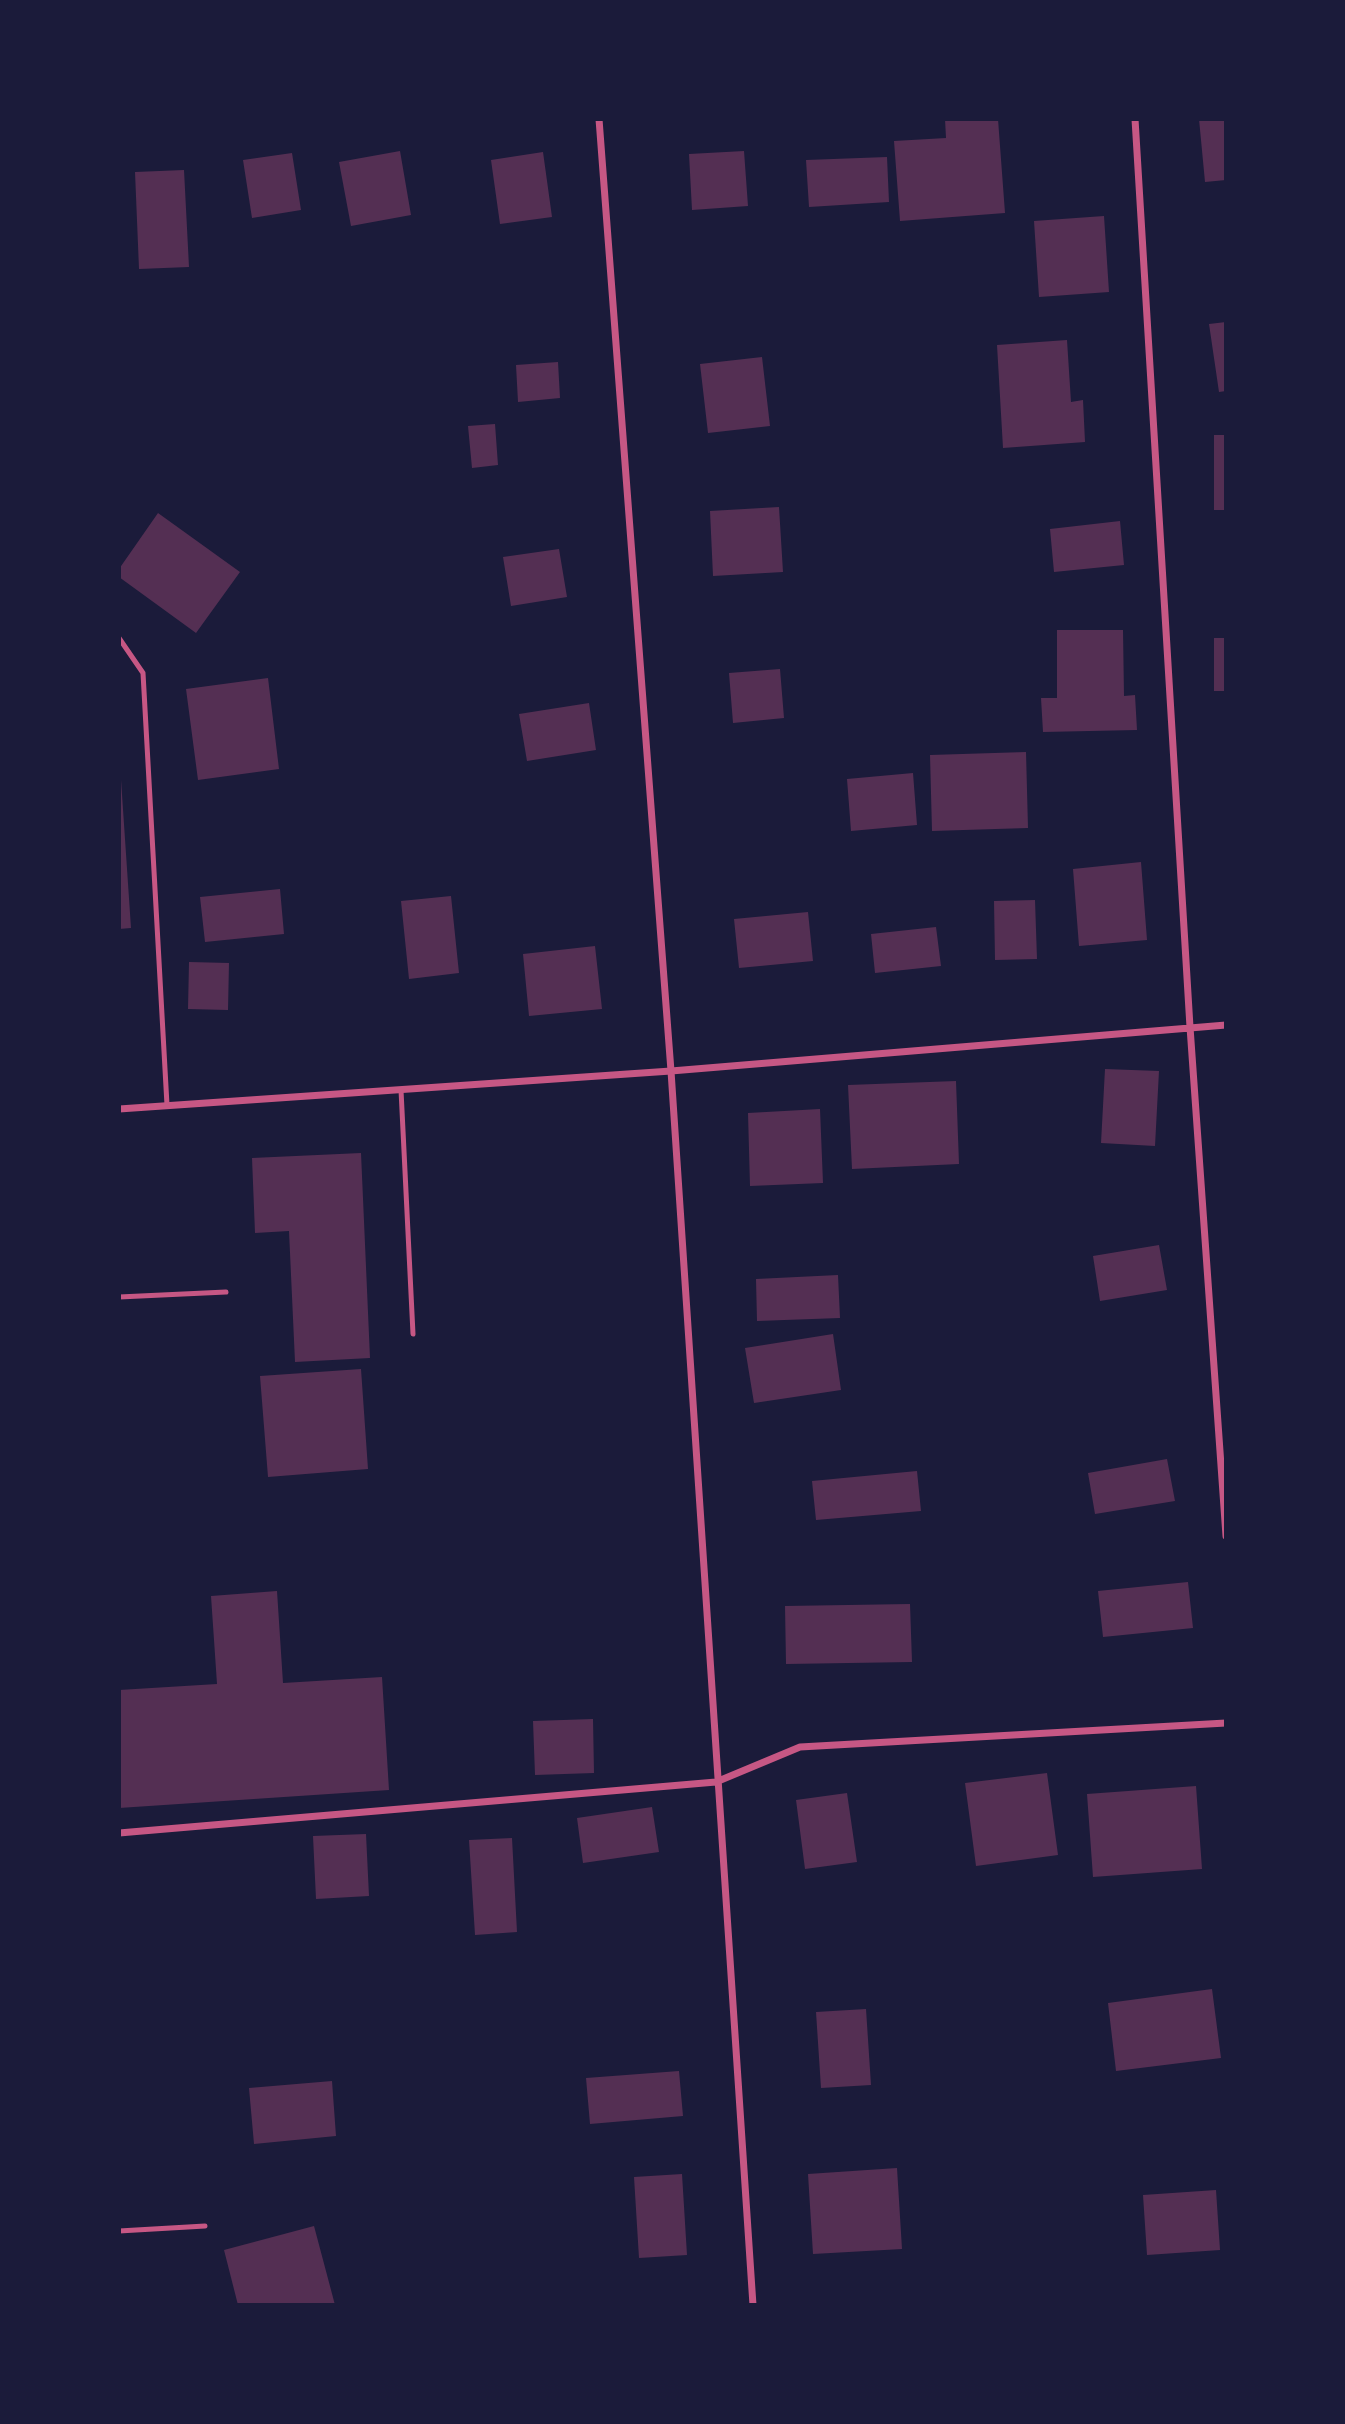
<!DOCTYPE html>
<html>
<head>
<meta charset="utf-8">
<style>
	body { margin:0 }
	#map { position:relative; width:1345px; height:2424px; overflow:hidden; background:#1b1b3a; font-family:"Nunito Sans",sans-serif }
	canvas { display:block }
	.frame { position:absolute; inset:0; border:121px solid #1b1b3a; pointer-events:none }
</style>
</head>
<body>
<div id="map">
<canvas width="1345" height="2424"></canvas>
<div class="frame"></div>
</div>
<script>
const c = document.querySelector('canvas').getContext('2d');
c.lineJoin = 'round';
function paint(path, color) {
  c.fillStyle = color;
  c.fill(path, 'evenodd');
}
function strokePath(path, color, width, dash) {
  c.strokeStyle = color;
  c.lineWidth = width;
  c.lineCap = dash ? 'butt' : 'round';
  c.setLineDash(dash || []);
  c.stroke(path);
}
paint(new Path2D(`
	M945,119H998L1005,213L900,221L894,141L946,138Z
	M1199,119H1226V180L1205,182Z
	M400,151L411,215L351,226L339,162Z
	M744,151L748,206L692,210L689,154Z
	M543,152L552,217L500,224L491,160Z
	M292,153L301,210L252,218L243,160Z
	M887,157L889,202L809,207L806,160Z
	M184,170L189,267L139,269L135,172Z
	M1104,216L1109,292L1039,297L1034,221Z
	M1226,322V391L1219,392L1209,324Z
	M1067,340L1071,402L1083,400L1085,442L1003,448L997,345Z
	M762,357L770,426L708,433L700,364Z
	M558,362L560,398L518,402L516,365Z
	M495,424L498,465L472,468L468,426Z
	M1214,435H1226V510H1214Z
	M779,507L783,572L713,576L710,511Z
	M158,513L240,572L196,633L119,577V569Z
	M1120,521L1124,565L1054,572L1050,529Z
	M559,549L567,597L511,606L503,557Z
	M1057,630H1123L1124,696L1135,695L1137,730L1043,732L1041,698H1057Z
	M1214,638H1226V691H1214Z
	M780,669L784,718L733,723L729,673Z
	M268,678L279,769L198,780L186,689Z
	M589,703L596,750L527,761L519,714Z
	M119,750L131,928L119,929Z
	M1026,752L1028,828L932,831L930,755Z
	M913,773L917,825L851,831L847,779Z
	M1141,862L1147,940L1079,946L1073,869Z
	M280,889L284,934L205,942L200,897Z
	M451,896L459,973L409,979L401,901Z
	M1035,900L1037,959L995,960L994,901Z
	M808,912L813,961L739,968L734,919Z
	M936,927L941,966L875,973L871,934Z
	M595,946L602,1009L529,1016L523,954Z
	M189,962L229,963L228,1010L188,1009Z
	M1105,1069L1159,1071L1155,1146L1101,1143Z
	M956,1081L959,1164L852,1169L848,1085Z
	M820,1109L823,1183L750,1186L748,1113Z
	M361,1153L370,1358L295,1362L289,1231L255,1233L252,1158Z
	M1159,1245L1167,1290L1100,1301L1093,1256Z
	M838,1275L840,1318L757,1321L756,1279Z
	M833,1334L841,1390L754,1403L745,1348Z
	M361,1369L368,1469L268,1477L260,1376Z
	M1167,1459L1175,1501L1095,1514L1088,1473Z
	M917,1471L921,1511L816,1520L812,1481Z
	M1188,1582L1193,1628L1103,1637L1098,1591Z
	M277,1591L283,1683L382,1677L389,1790L119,1808V1690L217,1684L211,1596Z
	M910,1604L912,1662L786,1664L785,1606Z
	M593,1719L594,1773L535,1775L533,1721Z
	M1047,1773L1058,1855L976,1866L965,1783Z
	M1196,1786L1202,1869L1093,1877L1087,1794Z
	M847,1793L857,1862L805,1869L796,1800Z
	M652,1807L659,1852L583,1863L577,1818Z
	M366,1834L369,1896L316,1899L313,1836Z
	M512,1838L517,1932L475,1935L469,1840Z
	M1212,1989L1221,2058L1116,2071L1108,2003Z
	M866,2009L871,2085L821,2088L816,2012Z
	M679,2071L683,2116L590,2124L586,2078Z
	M332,2081L336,2136L254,2144L249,2088Z
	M897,2168L902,2249L813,2254L808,2174Z
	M682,2174L687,2255L639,2258L634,2177Z
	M1216,2190L1220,2250L1147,2255L1143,2195Z
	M314,2226L335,2305H238L224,2250Z`), '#542f53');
strokePath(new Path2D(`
	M119,638L143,673L167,1105
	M401,1090L413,1334
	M119,1297L226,1292
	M119,2231L205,2226`), '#c65784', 5);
strokePath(new Path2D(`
	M599,119L671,1071L753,2305
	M1135,119L1190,1027L1226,1536
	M119,1109L671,1071L1226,1025
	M119,1833L716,1782L800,1747L1226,1723`), '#c65784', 7);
</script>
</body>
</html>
